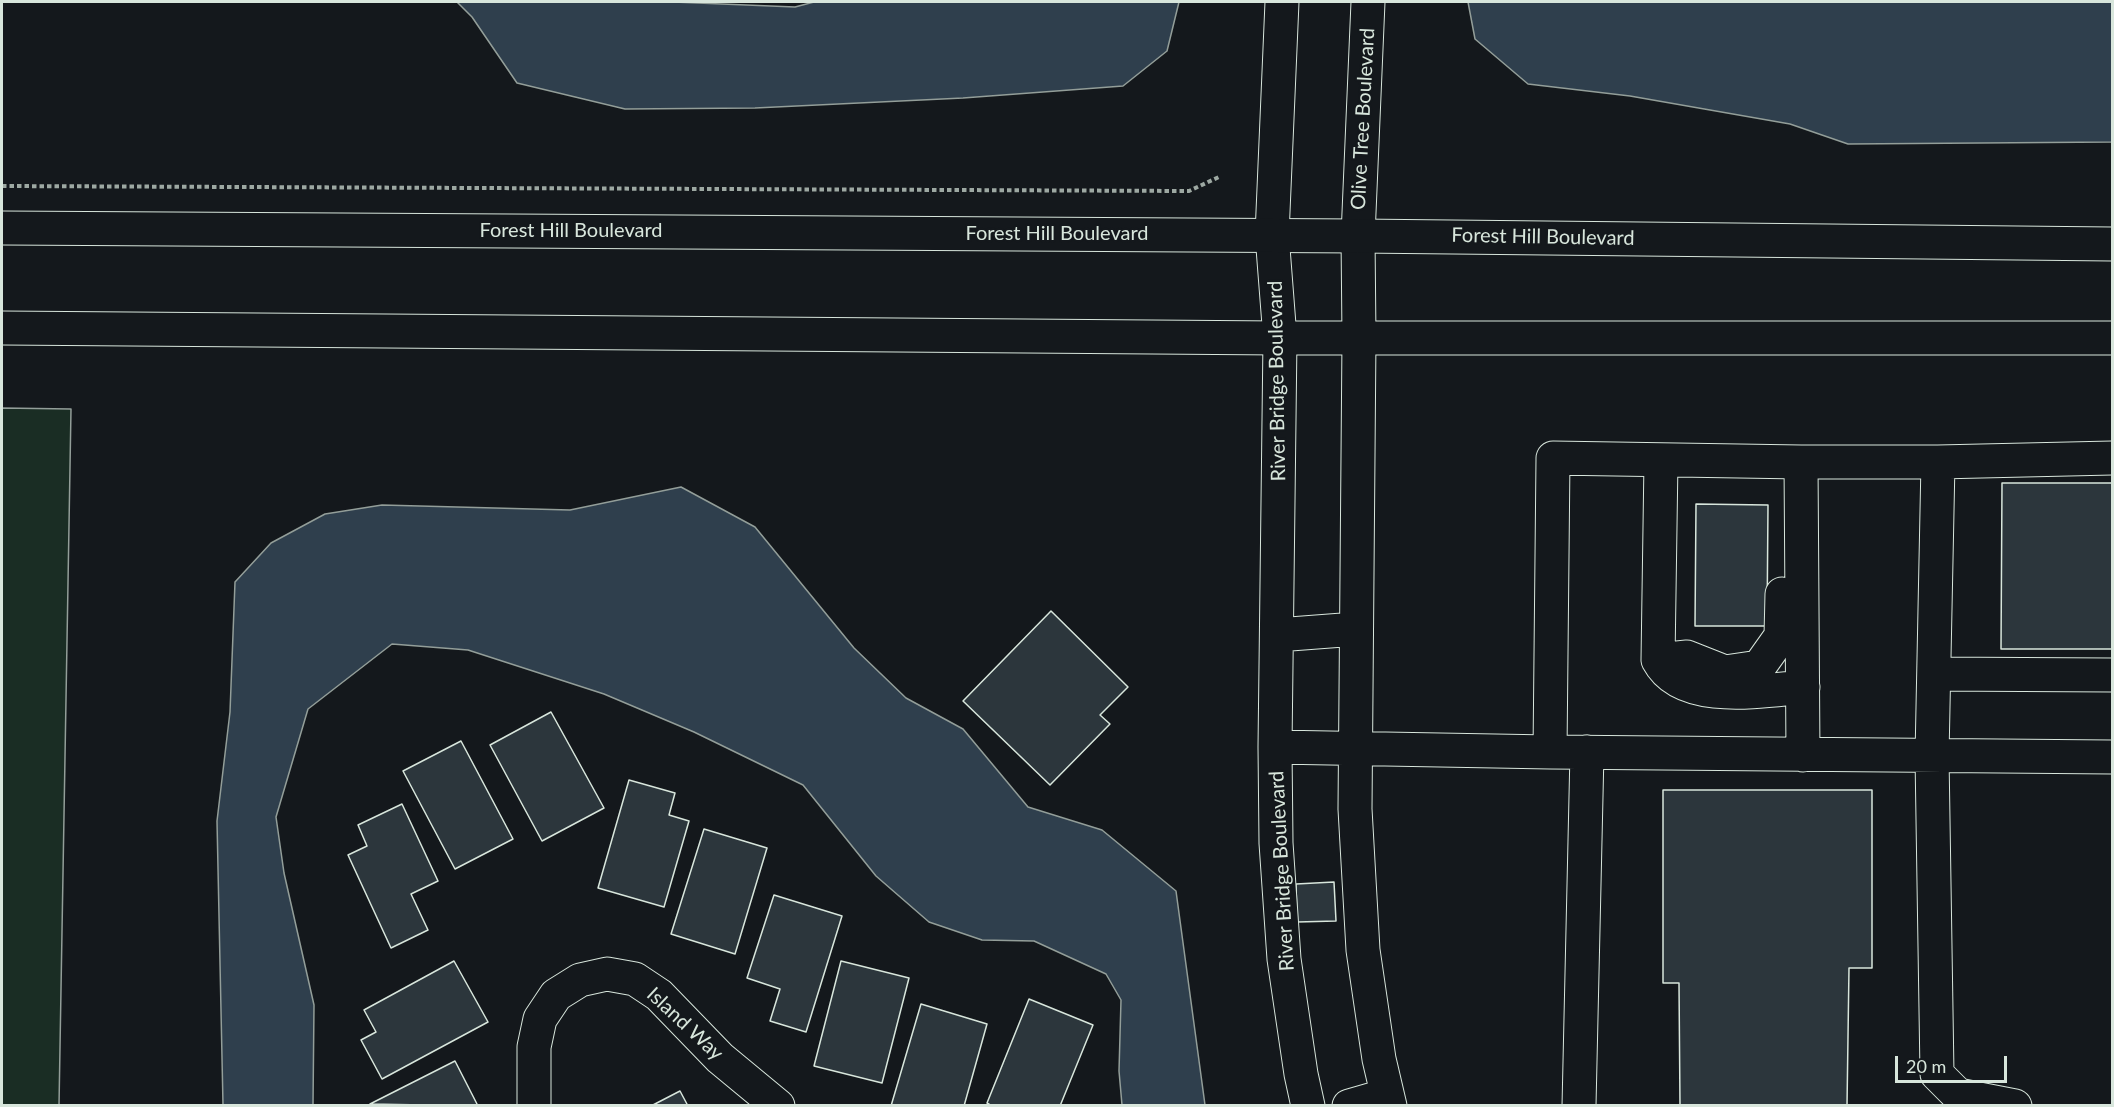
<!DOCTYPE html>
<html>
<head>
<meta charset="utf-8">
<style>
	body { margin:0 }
	#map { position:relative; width:2114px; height:1107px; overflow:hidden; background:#14181c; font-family:Lato,sans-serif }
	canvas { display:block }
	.frame { position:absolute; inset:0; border:3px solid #d8e6dc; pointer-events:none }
	.scale { position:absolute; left:1895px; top:1056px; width:112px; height:27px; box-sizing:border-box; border:3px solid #d8e6dc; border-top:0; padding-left:8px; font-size:18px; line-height:21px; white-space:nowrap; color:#d8e6dc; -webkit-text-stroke:4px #14181c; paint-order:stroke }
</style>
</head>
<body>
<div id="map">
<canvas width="2114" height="1107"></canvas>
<div class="frame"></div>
<div class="scale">20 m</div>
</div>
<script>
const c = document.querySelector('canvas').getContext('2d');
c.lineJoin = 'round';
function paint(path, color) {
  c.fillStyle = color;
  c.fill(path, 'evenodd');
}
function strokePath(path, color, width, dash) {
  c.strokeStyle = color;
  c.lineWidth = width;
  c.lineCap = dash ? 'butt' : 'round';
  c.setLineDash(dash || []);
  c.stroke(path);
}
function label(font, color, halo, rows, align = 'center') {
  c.font = font + ' Lato,sans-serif';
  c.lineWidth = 4.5;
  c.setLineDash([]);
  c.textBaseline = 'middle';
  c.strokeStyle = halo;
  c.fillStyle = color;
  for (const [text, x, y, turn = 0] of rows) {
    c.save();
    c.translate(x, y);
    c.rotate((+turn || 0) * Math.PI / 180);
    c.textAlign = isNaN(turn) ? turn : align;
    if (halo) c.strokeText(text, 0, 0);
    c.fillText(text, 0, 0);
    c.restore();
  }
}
const green = new Path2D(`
	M2,408L71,409L59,1105H2Z`);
paint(green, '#1a2d24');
strokePath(green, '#939e99', 1.5);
const water = new Path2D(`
	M457,2H673L795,7L814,2H1179L1167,51L1123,86L963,98L755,108L625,109L517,83L472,17Z
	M1468,2H2112V142L1848,144L1790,124L1630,96L1528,84L1475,39Z
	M681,487L755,527L854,648L906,698L963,729L1028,807L1102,830L1176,891L1205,1105H1122L1119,1071L1121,1000L1106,974L1034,941L982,940L929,922L876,876L803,785L694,732L604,694L468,650L392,644L308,709L276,817L284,873L314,1005L313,1105H223L217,821L230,712L235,582L271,543L325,514L382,505L570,510Z`);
paint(water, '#2f3f4d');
strokePath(water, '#939e99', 1.5);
const building = new Path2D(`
	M2002,483H2112V649H2001Z
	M1696,504L1768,505L1767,626H1695Z
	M1051,611L1128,687L1100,715L1110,724L1050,785L963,701Z
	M551,712L604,808L542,841L490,745Z
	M461,741L513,839L455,869L403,771Z
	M629,780L675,793L669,815L689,821L664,907L598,888Z
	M1663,790H1872V968H1849L1847,1106H1680L1679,983H1663Z
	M402,804L438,881L411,894L428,930L391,948L348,855L367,846L358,825Z
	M704,829L767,848L735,954L671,934Z
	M1334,882L1336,921L1297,922L1296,884Z
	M774,895L842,916L806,1032L770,1021L780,989L747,978Z
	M454,961L488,1022L382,1079L361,1040L376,1032L364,1010Z
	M841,961L909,978L882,1083L814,1066Z
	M1029,999L1093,1025L1060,1106H992L987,1103Z
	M921,1004L987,1024L964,1106H891Z
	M455,1061L478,1106L370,1104Z
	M680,1091L688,1106H651Z`);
paint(building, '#2c363c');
strokePath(building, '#d8e6dc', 1.5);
const minor = new Path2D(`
	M1282,2L1272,235L1280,338L1275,747L1276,843L1284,959L1301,1074L1308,1106
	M1368,2L1358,236L1359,338L1355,809L1363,950L1379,1059L1390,1106
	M1661,460L1658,660C1682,705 1760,691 1803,687
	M1801,462L1803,755
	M1277,635L1356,629
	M1658,660L1687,657L1725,672L1759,667L1781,636L1782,594
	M1934,674L2112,675
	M1275,747L1550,752L2112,757
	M1550,752L1553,458L1801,462H1938
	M534,1106V1047L540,1019L556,995L580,980L607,974L635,979L659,995L720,1058L778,1106
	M1349,1106L1387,1095
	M1579,1106L1587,752
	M2015,1106L1958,1095L1937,1074L1932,756L1938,462L2112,458`);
const major = new Path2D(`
	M2,228L1358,236L2112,244
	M2,328L1280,338H2112`);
strokePath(minor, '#d8e6dc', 35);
strokePath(major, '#d8e6dc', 35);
strokePath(new Path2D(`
	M2,186L1189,191L1221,176`), '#9da8a2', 4, [4.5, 3]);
strokePath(minor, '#14181c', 33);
strokePath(major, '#14181c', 33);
label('20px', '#d8e6dc', '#14181c', [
	["Olive Tree Boulevard",1363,119,-87],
	["Forest Hill Boulevard",571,231],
	["Forest Hill Boulevard",1057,234],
	["Forest Hill Boulevard",1543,237,1],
	["River Bridge Boulevard",1277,381,-91],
	["River Bridge Boulevard",1282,871,-93],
	["Island Way",685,1024,43]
]);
</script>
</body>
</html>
